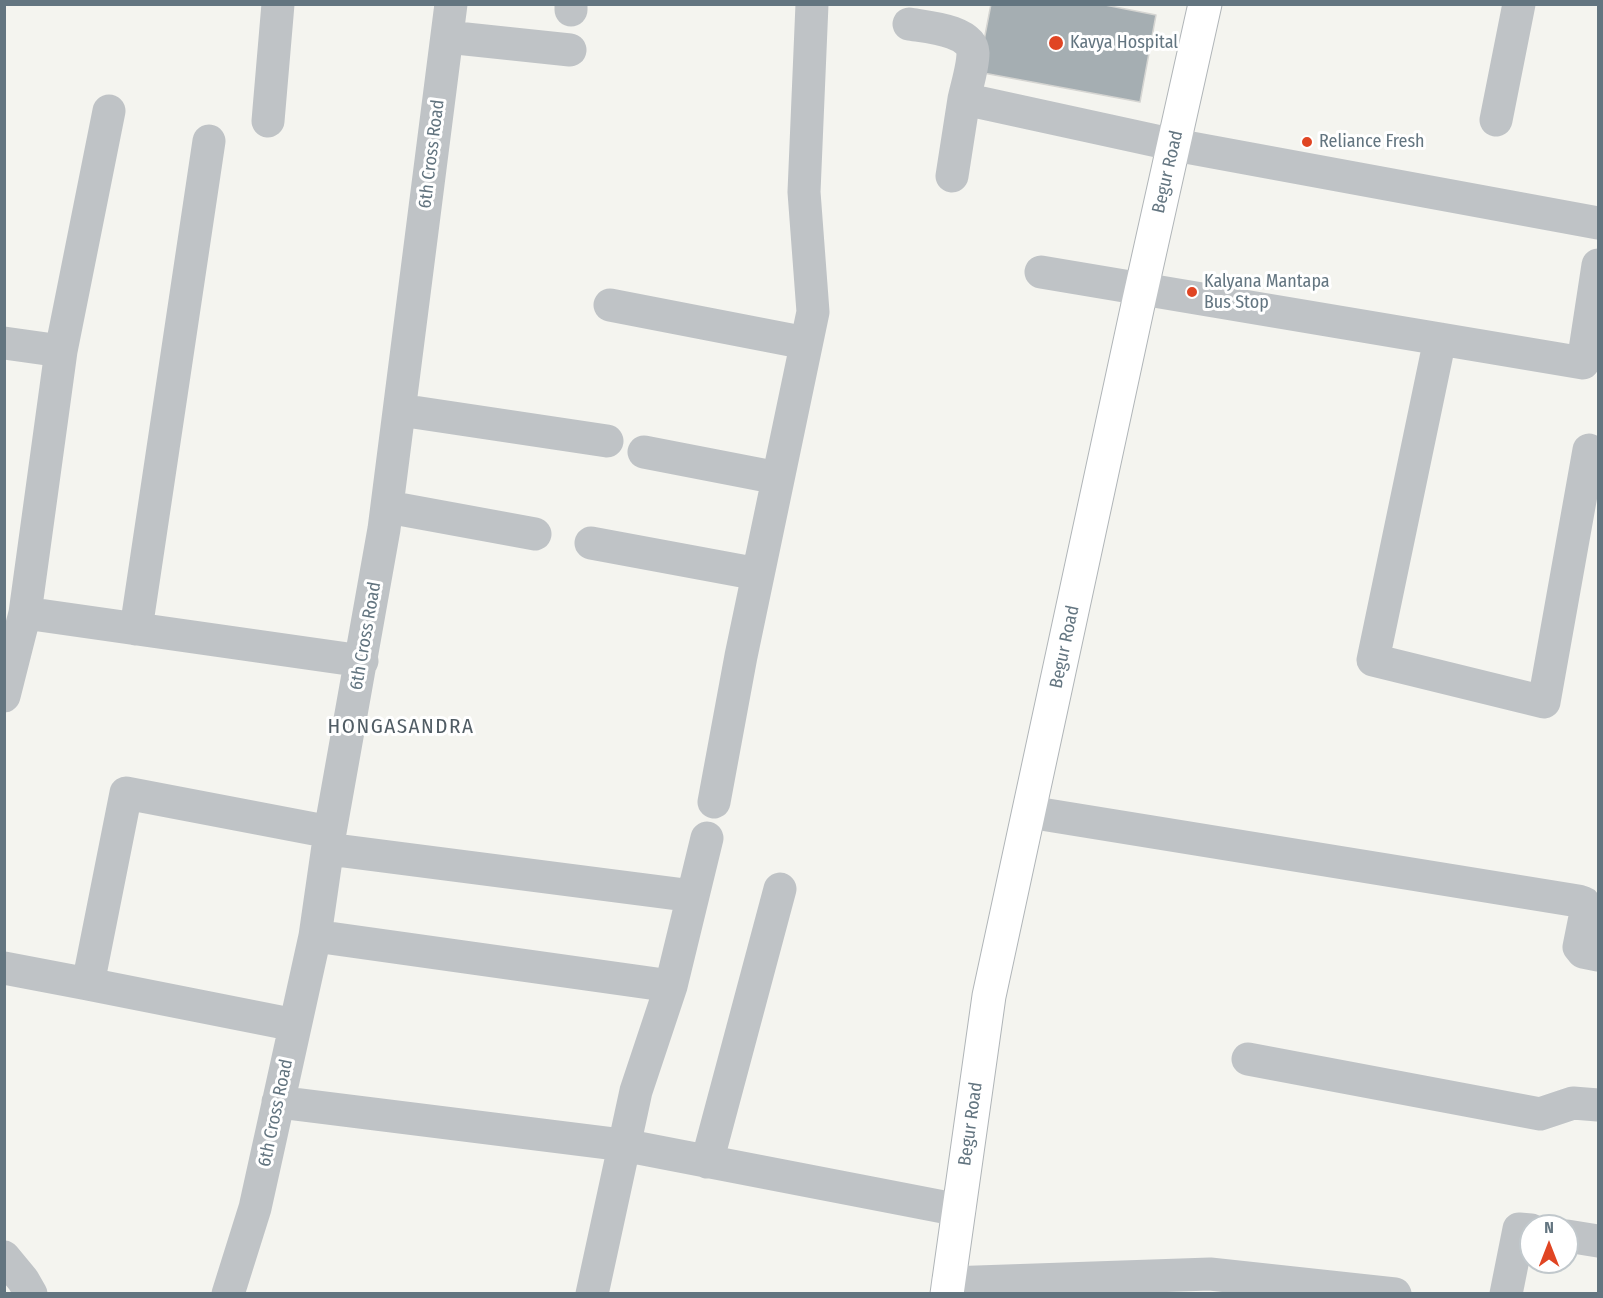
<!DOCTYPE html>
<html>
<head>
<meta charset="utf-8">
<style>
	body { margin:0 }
	#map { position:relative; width:1603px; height:1298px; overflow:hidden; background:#f4f4ef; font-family:"Fira Sans Condensed",sans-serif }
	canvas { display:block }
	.frame { position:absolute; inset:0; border:6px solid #637580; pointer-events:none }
	.north { position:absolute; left:1519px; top:1214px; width:60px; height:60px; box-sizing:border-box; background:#fff; border:2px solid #c1c8cc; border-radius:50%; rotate:0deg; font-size:16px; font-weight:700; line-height:24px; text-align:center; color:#637580 }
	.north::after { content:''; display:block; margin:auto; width:21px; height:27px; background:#e04523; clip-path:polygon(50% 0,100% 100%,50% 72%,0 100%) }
</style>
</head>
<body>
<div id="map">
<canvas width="1603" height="1298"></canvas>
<div class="frame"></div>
<div class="north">N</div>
</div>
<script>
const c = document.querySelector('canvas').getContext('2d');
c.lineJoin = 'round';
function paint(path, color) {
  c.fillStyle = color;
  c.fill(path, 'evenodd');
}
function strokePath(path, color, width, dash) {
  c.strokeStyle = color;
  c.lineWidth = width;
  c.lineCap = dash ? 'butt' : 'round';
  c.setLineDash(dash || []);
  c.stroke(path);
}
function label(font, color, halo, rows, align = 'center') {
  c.font = font + ' "Fira Sans Condensed",sans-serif';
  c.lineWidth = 6;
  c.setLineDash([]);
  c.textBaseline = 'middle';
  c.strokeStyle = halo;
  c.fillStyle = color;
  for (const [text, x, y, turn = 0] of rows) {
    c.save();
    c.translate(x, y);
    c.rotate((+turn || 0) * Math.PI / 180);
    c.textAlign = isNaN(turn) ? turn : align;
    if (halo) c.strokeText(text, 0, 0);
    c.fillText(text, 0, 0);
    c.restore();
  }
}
const building = new Path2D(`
	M991,4H1100L1156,15L1140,102L978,72Z`);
paint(building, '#a5aeb2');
strokePath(building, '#d5d5d2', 1.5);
const major = new Path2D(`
	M947,1294L989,996L1139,300L1205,4`);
strokePath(major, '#b0b5b8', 35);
strokePath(new Path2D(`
	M571,10V4
	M909,24C926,27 972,30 973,53C973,67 967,85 964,99
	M447,37L570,50
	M1496,120L1519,4
	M268,121L278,4
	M952,176L964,99L1175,145L1598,223
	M1041,272L1583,363L1598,265
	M610,305L806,343
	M1440,339L1373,660L1544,702L1589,450
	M4,343L61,351
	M400,410L607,441
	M644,452L778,478
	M388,507L535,534
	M591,543L758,574
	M25,613L362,661
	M136,629L209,141
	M4,696L25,613L61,351L109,111
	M714,802L741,656L813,312L804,192L812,4
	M1029,812L1578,901L1584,903L1587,907L1579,947L1583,952L1598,955
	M328,849L693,896
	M315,936L671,986
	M4,968L88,984
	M295,1025L88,984L126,793L330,832
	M1248,1059L1540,1114L1573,1103L1598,1105
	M278,1102L623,1145L959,1210
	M707,1162L780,889
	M1567,1236L1598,1241
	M4,1257L23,1280L31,1294
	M948,1283L1210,1274L1395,1294
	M228,1294L255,1208L315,936L330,832L384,529L451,4
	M592,1294L636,1091L671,986L707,838
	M1506,1294L1519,1229L1531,1230`), '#bfc3c6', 33);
strokePath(major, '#fff', 33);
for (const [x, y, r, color] of [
	[1056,43,8,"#e04523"],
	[1307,142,6,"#e04523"],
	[1192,292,6,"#e04523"]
]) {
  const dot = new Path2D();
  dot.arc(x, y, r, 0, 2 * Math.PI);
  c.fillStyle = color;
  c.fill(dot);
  strokePath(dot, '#fff', 2);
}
label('18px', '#637580', '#fff', [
	["Kavya Hospital",1070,43],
	["Reliance Fresh",1319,142],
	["Kalyana Mantapa",1204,282],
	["Bus Stop",1204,303]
], 'left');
label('18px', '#637580', '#fff', [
	["6th Cross Road",432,154,-83],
	["Begur Road",1168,172,-77],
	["6th Cross Road",366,636,-80],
	["Begur Road",1065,647,-78],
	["6th Cross Road",276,1113,-78],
	["Begur Road",971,1124,-82]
]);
c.letterSpacing = '1.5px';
label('21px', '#515d65', '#fff', [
	["HONGASANDRA",401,727]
]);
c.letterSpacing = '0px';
</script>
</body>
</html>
